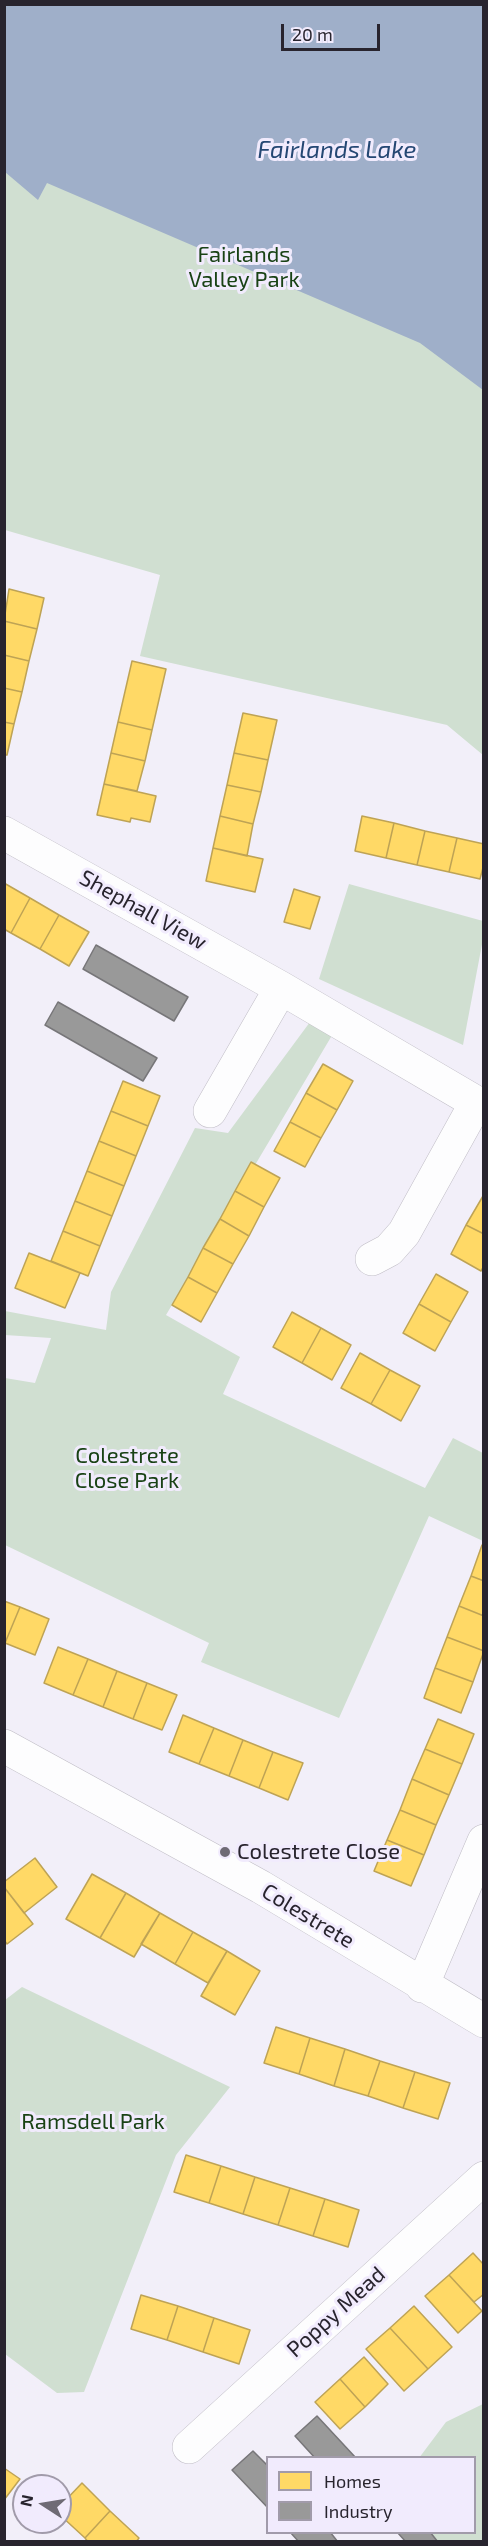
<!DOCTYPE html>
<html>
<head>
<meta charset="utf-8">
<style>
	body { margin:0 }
	#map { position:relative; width:488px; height:2546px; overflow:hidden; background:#f2eff9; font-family:"Exo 2",sans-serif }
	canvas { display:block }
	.frame { position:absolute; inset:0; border:6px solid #28242e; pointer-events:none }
	.legend { position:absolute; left:266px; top:2456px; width:210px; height:78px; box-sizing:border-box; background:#f1ebfd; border:2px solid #a19baa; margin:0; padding:8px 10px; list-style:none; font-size:18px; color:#28242e }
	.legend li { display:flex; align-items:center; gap:12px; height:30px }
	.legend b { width:30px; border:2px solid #a19baa }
	.north { position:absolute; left:12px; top:2474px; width:60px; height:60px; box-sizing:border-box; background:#f1ebfd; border:2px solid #a19baa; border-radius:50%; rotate:282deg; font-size:16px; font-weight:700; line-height:24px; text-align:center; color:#28242e }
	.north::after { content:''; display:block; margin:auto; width:21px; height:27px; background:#6f6b75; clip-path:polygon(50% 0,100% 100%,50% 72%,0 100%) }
	.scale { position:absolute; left:281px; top:24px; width:99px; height:27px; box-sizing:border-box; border:3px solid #28242e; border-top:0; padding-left:8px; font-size:18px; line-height:21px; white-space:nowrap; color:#28242e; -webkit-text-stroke:4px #f1ebfd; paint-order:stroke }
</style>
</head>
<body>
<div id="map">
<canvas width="488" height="2546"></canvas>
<div class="frame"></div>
<ul class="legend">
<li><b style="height:16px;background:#ffd966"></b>Homes</li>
<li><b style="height:16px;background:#999"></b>Industry</li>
</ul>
<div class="north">N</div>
<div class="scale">20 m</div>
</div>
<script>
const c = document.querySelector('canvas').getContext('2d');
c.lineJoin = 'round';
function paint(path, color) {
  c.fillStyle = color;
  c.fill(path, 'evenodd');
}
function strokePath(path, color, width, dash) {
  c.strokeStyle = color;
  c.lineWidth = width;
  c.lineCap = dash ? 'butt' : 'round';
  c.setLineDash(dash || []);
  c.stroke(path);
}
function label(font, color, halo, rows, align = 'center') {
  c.font = font + ' "Exo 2",sans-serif';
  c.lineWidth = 6;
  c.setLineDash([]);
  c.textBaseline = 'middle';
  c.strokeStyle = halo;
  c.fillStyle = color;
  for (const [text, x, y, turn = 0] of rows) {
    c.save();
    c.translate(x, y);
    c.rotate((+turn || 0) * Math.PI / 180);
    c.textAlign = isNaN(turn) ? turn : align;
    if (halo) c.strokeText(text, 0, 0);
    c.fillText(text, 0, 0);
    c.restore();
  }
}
paint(new Path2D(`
	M4,5H483V755L447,725L140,656L160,575L5,530Z
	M349,884L483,921V939L463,1045L319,979Z
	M310,1022L334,1032L166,1315L240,1357L223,1394L425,1488L453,1438L483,1453V1541L429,1516L339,1718L201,1662L209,1643L5,1545V1378L35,1383L51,1338L5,1335V1311L106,1330L111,1292L195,1128L228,1133Z
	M22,1987L230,2087L176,2155L84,2392L57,2393L5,2354V2000Z
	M483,2404V2541H432L425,2533L474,2532V2458H419L446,2422Z`), '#d0dfd1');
paint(new Path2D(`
	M4,5H483V390L420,343L47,183L38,200L5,172Z`), '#9fafc9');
const homes = new Path2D(`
	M9,589L44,598L37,629L4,621Z
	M4,621L37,629L29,661L4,655Z
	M4,655L29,661L22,692L4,688Z
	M132,661L166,669L152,730L118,722Z
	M4,688L22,692L14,724L4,722Z
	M243,713L277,720L268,760L234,753Z
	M4,722L14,724L7,755H4Z
	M118,722L152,730L145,761L111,753Z
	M111,753L145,761L137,791L104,784Z
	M234,753L268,760L261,792L227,785Z
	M104,784L156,796L150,822L131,818L130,822L97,815Z
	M227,785L261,792L253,824L220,816Z
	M220,816L253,824L247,856L213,848Z
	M362,816L394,823L386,858L355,851Z
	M394,823L425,831L417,865L386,858Z
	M425,831L457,838L449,872L417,865Z
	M457,838L484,844V864L480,879L449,872Z
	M213,848L263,859L255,892L206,881Z
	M4,883L30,898L11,933L4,929Z
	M294,889L320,897L310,929L284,922Z
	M30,898L59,915L40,949L11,933Z
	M59,915L89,932L69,966L40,949Z
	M323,1064L353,1081L337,1110L306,1093Z
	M123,1081L160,1096L148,1126L111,1111Z
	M306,1093L337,1110L321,1138L290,1122Z
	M111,1111L148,1126L136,1156L99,1141Z
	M290,1122L321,1138L305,1167L274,1151Z
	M99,1141L136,1156L124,1186L87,1171Z
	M251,1162L280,1178L264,1207L235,1191Z
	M87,1171L124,1186L112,1216L75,1201Z
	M235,1191L264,1207L249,1236L220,1219Z
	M483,1196H484V1234L466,1225Z
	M75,1201L112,1216L100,1246L63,1231Z
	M220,1219L249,1236L233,1264L203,1248Z
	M466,1225L484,1234V1266L481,1271L451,1254Z
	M63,1231L100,1246L88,1276L51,1261Z
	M203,1248L233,1264L217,1293L188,1277Z
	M29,1253L80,1273L65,1308L15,1288Z
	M436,1274L468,1292L451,1322L419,1304Z
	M188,1277L217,1293L201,1322L172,1305Z
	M419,1304L451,1322L435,1351L403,1333Z
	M292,1312L321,1328L302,1363L273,1347Z
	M321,1328L351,1345L332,1380L302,1363Z
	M360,1353L390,1370L371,1404L341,1388Z
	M390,1370L420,1386L401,1421L371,1404Z
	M482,1545H484V1581L471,1576Z
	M471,1576L484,1581V1616L459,1606Z
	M4,1601L20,1607L5,1643H4Z
	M459,1606L484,1616V1651L447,1637Z
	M20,1607L49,1619L35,1655L5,1643Z
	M447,1637L484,1651L473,1682L435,1668Z
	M58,1647L88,1659L73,1695L44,1683Z
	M88,1659L117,1671L103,1707L73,1695Z
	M435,1668L473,1682L461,1713L424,1698Z
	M117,1671L147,1683L133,1719L103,1707Z
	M147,1683L177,1695L162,1730L133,1719Z
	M183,1715L214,1728L199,1764L169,1752Z
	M438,1719L474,1734L462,1764L425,1749Z
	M214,1728L243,1740L229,1776L199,1764Z
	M243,1740L273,1752L259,1788L229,1776Z
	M425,1749L462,1764L449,1795L412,1779Z
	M273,1752L303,1763L288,1800L259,1788Z
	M412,1779L449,1795L436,1825L400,1810Z
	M400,1810L436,1825L424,1855L387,1840Z
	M387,1840L424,1855L411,1886L374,1871Z
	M35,1858L57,1887L24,1913L4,1887V1882Z
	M92,1874L126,1893L100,1938L66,1919Z
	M4,1887L33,1924L7,1944L4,1940Z
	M126,1893L160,1913L134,1957L100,1938Z
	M160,1913L193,1932L175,1964L141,1944Z
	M193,1932L227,1951L208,1983L175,1964Z
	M227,1951L260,1971L235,2015L201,1996Z
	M276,2027L310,2038L299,2074L264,2063Z
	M310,2038L345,2049L334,2086L299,2074Z
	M345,2049L380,2061L368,2096L334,2086Z
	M380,2061L415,2072L403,2108L368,2096Z
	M415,2072L450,2083L438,2119L403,2108Z
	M186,2155L221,2166L209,2203L174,2192Z
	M221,2166L255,2177L243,2214L209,2203Z
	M255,2177L290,2188L278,2225L243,2214Z
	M290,2188L325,2199L313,2236L278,2225Z
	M325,2199L359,2210L348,2247L313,2236Z
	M473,2253L484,2265V2294L474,2302L449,2275Z
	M449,2275L482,2311L458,2333L425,2296Z
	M141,2295L178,2306L167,2340L131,2329Z
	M178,2306L214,2318L203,2352L167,2340Z
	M414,2306L452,2347L428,2369L390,2328Z
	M214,2318L250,2330L239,2364L203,2352Z
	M390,2328L428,2369L404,2391L366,2349Z
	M364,2357L388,2384L365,2407L340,2379Z
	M340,2379L365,2407L340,2429L315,2402Z
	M4,2468L20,2479L4,2500Z
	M82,2483L110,2511L85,2538L60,2515V2506Z
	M110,2511L139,2538L136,2542H88L85,2538Z`);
paint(homes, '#ffd966');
strokePath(homes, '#bea355', 1.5);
const industry = new Path2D(`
	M96,945L188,997L174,1021L83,969Z
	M58,1002L157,1058L143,1081L45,1025Z
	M317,2416L356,2458H315L295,2436Z
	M253,2451L268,2466V2508L232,2470Z
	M290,2532H330L338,2542H299Z
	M397,2532H430L438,2542H406Z`);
paint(industry, '#999');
strokePath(industry, '#777679', 1.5);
const minor = new Path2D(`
	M4,833L281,988L484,1107
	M210,1111L281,988
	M372,1259L389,1250L404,1233L476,1103
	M4,1746L261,1887L484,2021
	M422,1986L484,1841
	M189,2447L484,2178`);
strokePath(minor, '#bfbcc5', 34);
strokePath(minor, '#fdfdfe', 33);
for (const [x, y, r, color] of [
	[225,1852,6,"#6f6b75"]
]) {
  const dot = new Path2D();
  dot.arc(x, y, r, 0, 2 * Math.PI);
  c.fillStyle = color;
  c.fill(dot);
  strokePath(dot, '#f1ebfd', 2);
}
label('22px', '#194215', '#f1ebfd', [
	["Fairlands",244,255],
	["Valley Park",244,280],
	["Colestrete",127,1456],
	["Close Park",127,1481],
	["Ramsdell Park",93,2122]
]);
label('22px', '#28242e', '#f1ebfd', [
	["Shephall View",143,910,29],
	["Colestrete",308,1916,31],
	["Poppy Mead",336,2312,-42]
]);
label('22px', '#28242e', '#f1ebfd', [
	["Colestrete Close",237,1852]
], 'left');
label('italic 24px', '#244773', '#f1ebfd', [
	["Fairlands Lake",337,150]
]);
</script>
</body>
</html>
